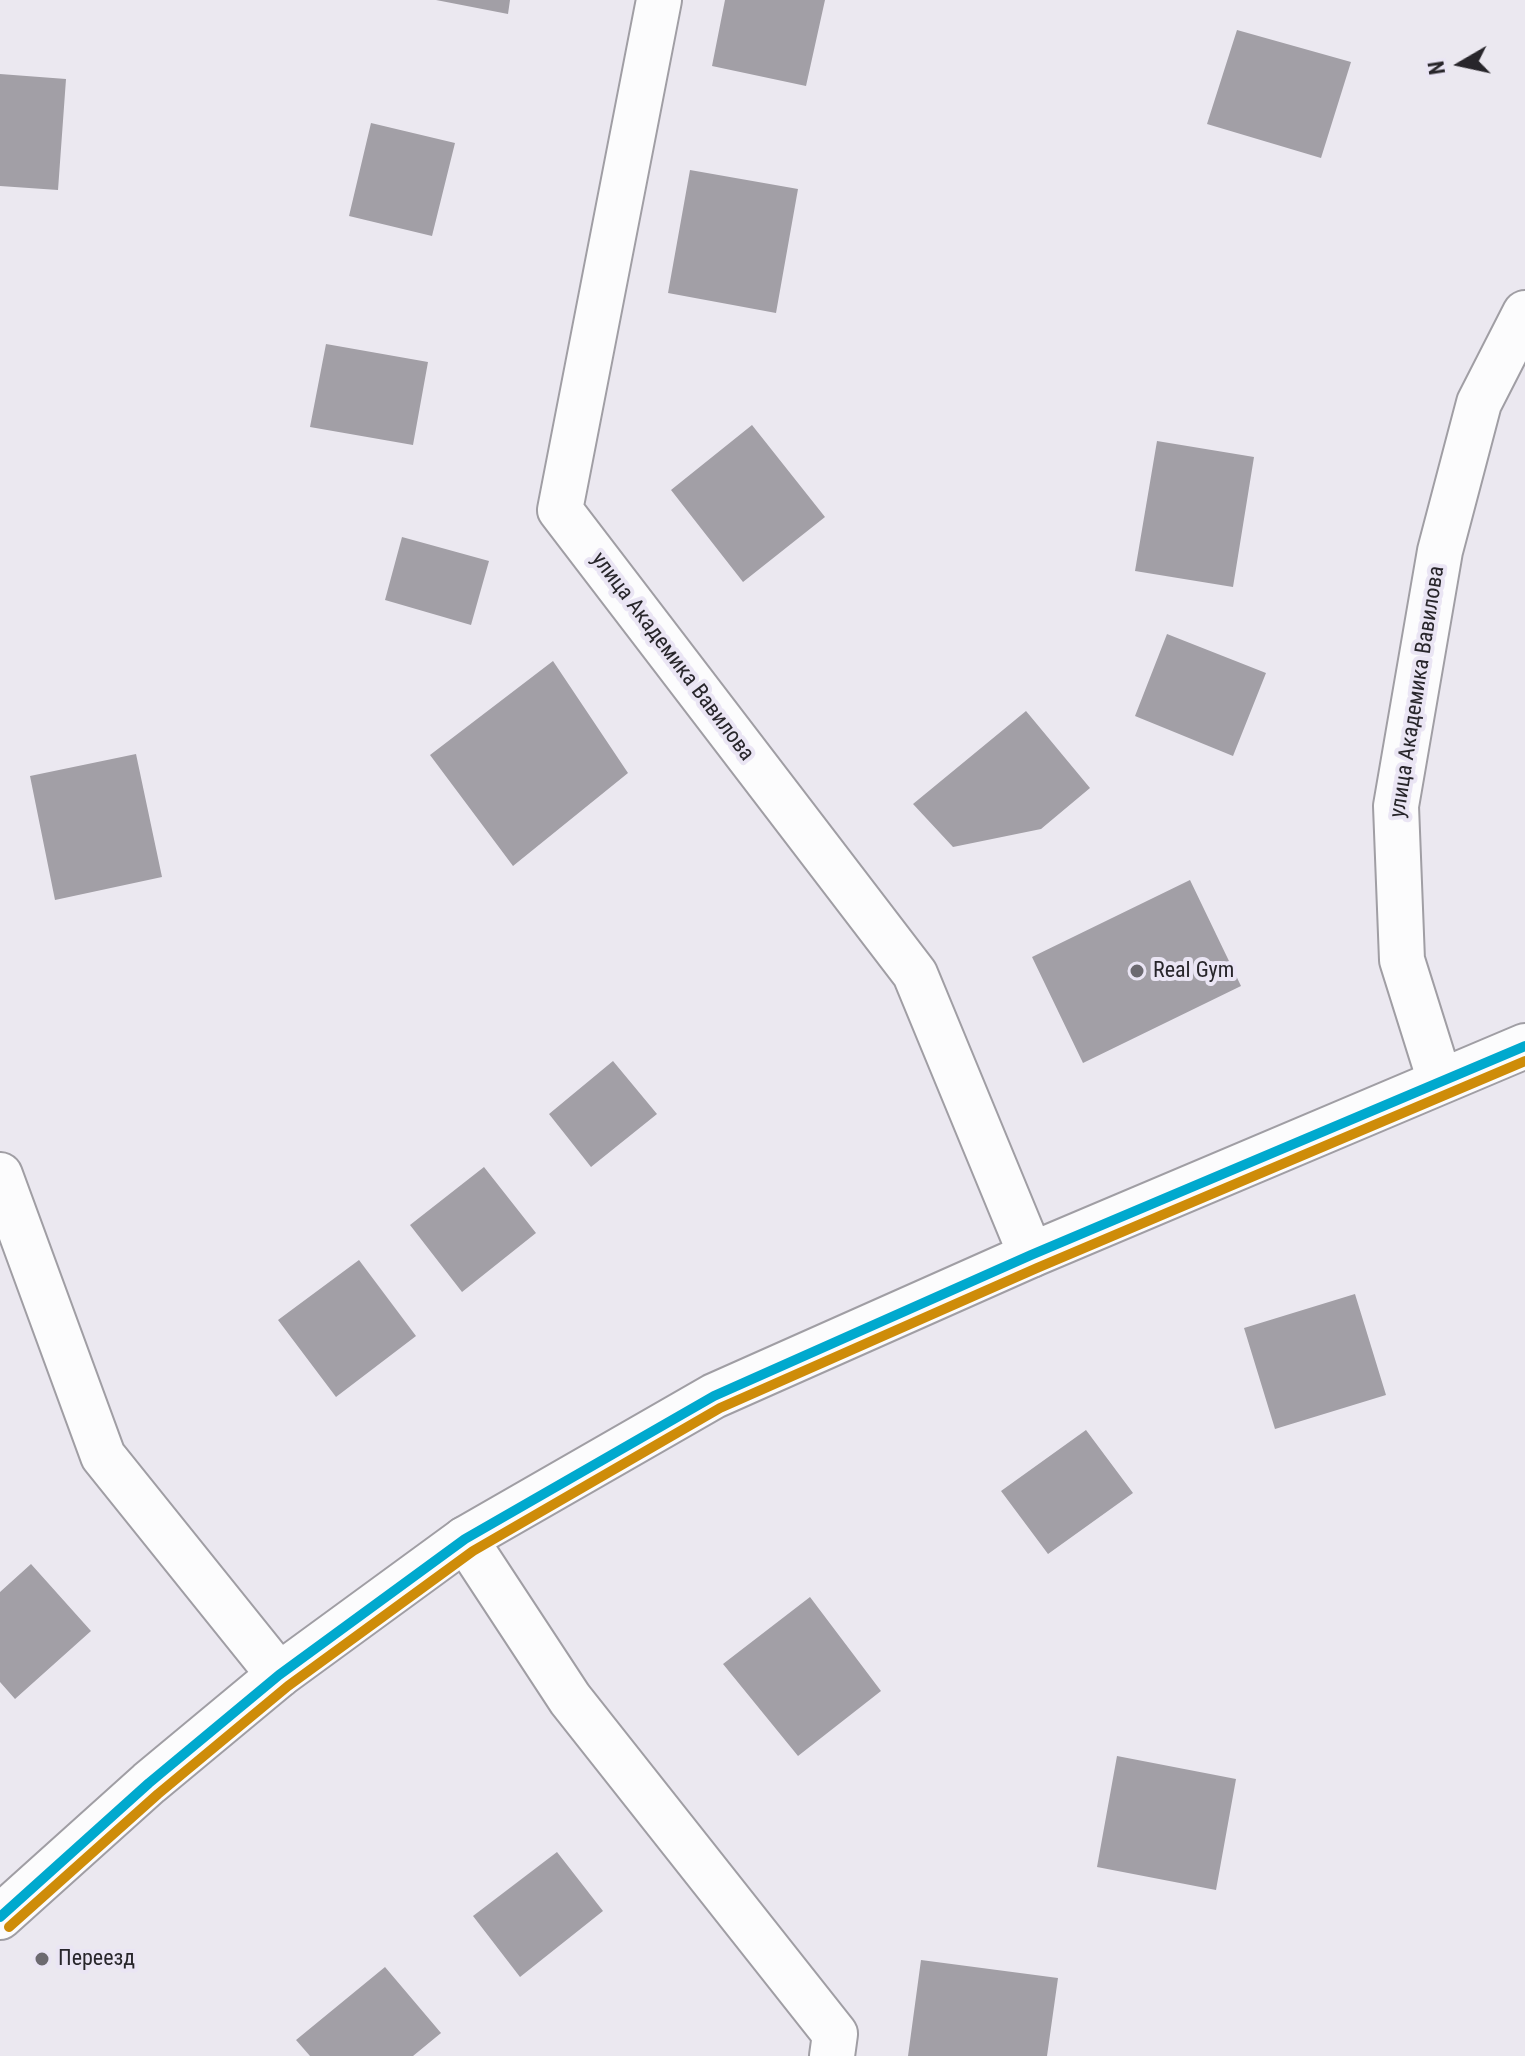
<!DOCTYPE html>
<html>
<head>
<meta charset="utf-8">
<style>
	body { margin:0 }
	#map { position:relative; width:1525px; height:2056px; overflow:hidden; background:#ebe8f0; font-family:"Roboto Condensed",sans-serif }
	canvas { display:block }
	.north { position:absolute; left:1421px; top:24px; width:80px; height:80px; -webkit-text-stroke:6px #eae5f4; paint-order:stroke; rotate:261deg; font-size:22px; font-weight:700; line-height:32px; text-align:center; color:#28262b }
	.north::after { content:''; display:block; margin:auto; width:28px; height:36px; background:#28262b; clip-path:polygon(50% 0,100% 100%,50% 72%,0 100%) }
</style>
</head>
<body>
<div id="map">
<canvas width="1525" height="2056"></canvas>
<div class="north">N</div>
</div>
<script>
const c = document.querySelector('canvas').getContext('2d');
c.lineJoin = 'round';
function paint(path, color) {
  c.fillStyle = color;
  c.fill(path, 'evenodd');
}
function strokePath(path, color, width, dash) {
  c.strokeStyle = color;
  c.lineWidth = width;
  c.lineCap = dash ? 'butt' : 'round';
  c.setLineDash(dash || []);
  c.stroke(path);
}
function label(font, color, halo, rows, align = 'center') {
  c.font = font + ' "Roboto Condensed",sans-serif';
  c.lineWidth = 8;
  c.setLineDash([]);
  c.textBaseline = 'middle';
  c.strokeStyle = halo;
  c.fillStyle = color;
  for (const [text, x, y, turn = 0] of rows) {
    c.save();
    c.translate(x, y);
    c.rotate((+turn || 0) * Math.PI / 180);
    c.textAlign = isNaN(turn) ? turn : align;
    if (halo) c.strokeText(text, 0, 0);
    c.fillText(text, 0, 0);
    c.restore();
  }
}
paint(new Path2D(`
	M436,0H510L508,14Z
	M725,0H825L806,86L712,66Z
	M1237,30L1351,62L1321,158L1207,124Z
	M0,74L66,79L58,190L0,186Z
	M371,123L455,143L432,236L349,216Z
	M690,170L798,189L776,313L668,293Z
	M326,344L428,362L413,445L310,427Z
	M752,425L825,517L743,582L671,490Z
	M1157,441L1254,457L1233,587L1135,571Z
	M402,537L489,561L471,625L385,600Z
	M1167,634L1266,673L1233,756L1135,716Z
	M553,661L628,773L513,866L430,755Z
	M1026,711L1090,788L1041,829L953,847L913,804Z
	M136,754L162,877L55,900L30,776Z
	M1190,880L1241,986L1083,1063L1032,957Z
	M613,1061L657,1114L591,1167L549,1114Z
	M484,1167L536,1233L462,1292L410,1225Z
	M359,1260L416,1336L336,1397L278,1320Z
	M1355,1294L1386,1395L1275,1429L1244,1328Z
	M1086,1430L1133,1493L1048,1554L1001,1491Z
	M31,1564L91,1631L15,1699L0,1682V1592Z
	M810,1597L881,1691L798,1756L723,1664Z
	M1117,1756L1236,1779L1216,1890L1097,1867Z
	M557,1852L603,1911L520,1977L473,1916Z
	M921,1960L1058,1978L1047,2056H908Z
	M385,1967L441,2033L413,2056H310L296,2040Z`), '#a29fa6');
const minor = new Path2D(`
	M659,0L560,510L915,974L1031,1255
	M1440,1081L1402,960L1396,806L1440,551L1479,403L1525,313
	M0,1175L103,1456L279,1675
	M465,1539L570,1699L835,2034L832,2056`);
const major = new Path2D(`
	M0,1917L149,1783L279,1675L465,1539L714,1396L1031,1255L1525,1046`);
strokePath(minor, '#a09ea4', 48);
strokePath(major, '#a09ea4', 48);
strokePath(minor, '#fcfcfd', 44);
strokePath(major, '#fcfcfd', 44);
strokePath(new Path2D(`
	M0,1917L149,1783L279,1675L465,1539L714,1396L1031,1255L1525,1046`), '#00a9ce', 10);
strokePath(new Path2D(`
	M9,1927L158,1794L288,1686L473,1551L720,1408L1037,1268L1525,1061`), '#ce8c09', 10);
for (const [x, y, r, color] of [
	[1137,971,8,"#6c6a70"],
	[42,1959,8,"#6c6a70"]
]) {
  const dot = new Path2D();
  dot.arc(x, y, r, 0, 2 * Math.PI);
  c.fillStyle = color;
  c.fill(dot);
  strokePath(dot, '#eae5f4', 3);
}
label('22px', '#28262b', '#eae5f4', [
	["улица Академика Вавилова",672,657,53],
	["улица Академика Вавилова",1418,692,-81]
]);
label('22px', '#28262b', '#eae5f4', [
	["Real Gym",1153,971],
	["Переезд",58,1959]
], 'left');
</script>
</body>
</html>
